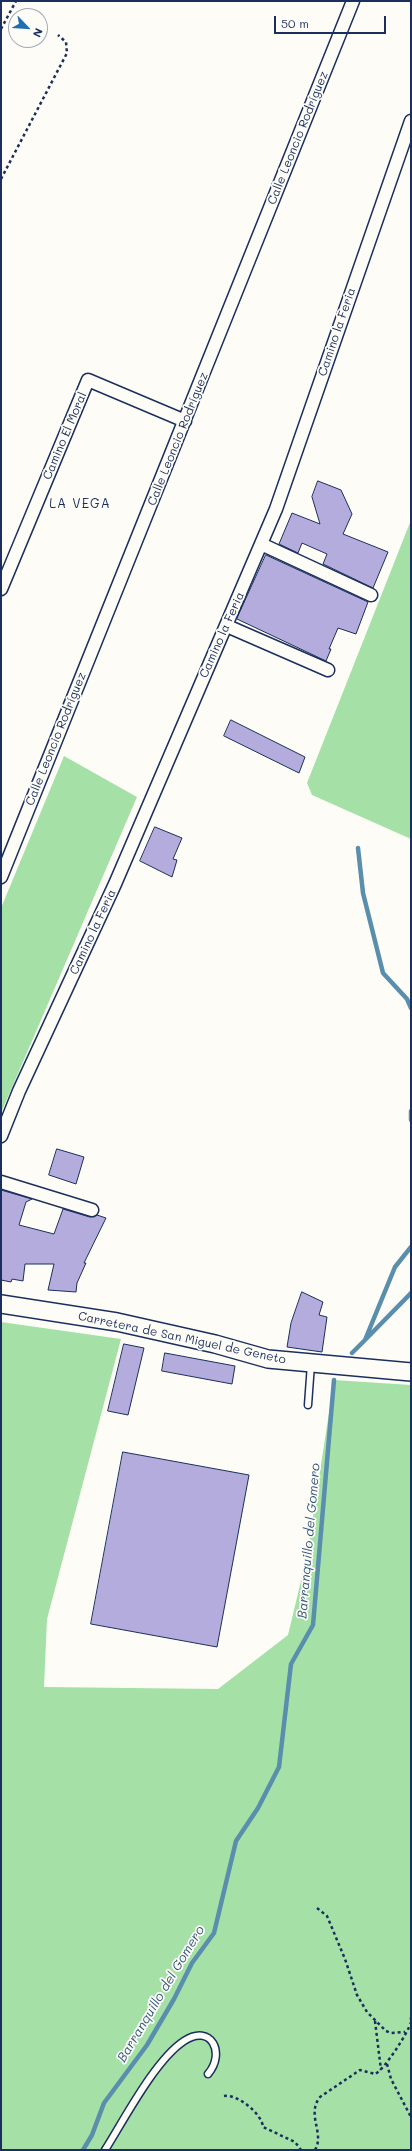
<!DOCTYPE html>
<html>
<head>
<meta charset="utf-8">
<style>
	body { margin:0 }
	#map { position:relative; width:412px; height:2151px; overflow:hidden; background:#fdfcf7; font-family:Mali,sans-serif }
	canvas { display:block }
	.frame { position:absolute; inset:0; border:2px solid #1b2f5e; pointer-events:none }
	.north { position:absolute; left:8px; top:8px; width:40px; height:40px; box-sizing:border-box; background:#fdfcf7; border:1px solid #a3aaba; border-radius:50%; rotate:115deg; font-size:11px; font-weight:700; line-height:16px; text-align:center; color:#1b2f5e }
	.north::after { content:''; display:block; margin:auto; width:14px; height:18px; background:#1f6fb2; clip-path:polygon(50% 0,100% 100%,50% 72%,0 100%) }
	.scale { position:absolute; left:274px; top:16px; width:112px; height:18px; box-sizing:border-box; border:2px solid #1b2f5e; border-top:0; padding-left:5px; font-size:12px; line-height:14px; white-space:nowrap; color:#1b2f5e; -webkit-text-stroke:3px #fdfcf7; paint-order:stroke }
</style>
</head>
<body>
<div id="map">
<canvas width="412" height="2151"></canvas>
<div class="frame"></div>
<div class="north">N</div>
<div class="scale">50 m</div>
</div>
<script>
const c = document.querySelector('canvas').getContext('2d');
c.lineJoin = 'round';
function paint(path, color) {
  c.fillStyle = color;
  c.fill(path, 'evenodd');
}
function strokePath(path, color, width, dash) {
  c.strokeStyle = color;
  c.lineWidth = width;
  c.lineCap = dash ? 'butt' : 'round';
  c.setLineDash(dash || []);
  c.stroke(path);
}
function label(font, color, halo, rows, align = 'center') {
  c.font = font + ' Mali,sans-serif';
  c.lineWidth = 3.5;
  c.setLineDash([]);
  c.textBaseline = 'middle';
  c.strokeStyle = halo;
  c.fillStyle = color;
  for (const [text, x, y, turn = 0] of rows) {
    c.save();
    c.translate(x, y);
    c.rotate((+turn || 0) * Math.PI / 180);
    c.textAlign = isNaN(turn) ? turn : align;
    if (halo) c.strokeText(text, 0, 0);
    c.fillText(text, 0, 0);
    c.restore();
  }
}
paint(new Path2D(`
	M411,520V839L312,795L307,783Z
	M64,756L137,797L1,1113V908Z
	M1,1322L121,1339L47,1619L44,1687L218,1689L288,1635L307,1556L334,1380L411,1385V2150H1Z`), '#a5e1a7');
strokePath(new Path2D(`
	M358,848L363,893L383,973L407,999L411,1008
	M411,1111V1120
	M366,1339L411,1293
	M352,1353L365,1340L395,1267L411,1247
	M83,2150L92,2135L104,2103L147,2045L174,1999L192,1963L214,1933L236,1841L258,1808L279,1767L291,1664L313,1625L334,1380`), '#598ead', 4.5);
const building = new Path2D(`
	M318,481L341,490L352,514L343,534L388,552L373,588L323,564L327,554L302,543L298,553L279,544L292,513L320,524L312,497Z
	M266,555L368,602L356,634L338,628L329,649H331L326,661L237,619Z
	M231,720L305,757L299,773L224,736Z
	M155,827L182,838L173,859L177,860L172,877L140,861Z
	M57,1149L84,1157L76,1184L49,1175Z
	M1,1190L32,1199L26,1202L19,1225L54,1234L63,1209L90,1217L97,1215L106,1218L84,1263H86L77,1283L76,1292L48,1290L54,1264H25L23,1281L12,1279L11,1282L1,1280Z
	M302,1292L323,1302L319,1315L327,1317L322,1352L287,1347L291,1323Z
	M124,1344L144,1348L128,1415L108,1411Z
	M165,1353L235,1366L232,1384L162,1371Z
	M123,1452L249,1475L217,1647L91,1624Z`);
paint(building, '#b3acdd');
strokePath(building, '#1b2f5e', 1);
const lane = new Path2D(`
	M308,1405L311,1364
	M105,2150C124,2120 155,2060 184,2041C211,2023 226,2053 208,2074`);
const street = new Path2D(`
	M261,544L371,595
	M1,589L88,380L185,421
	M227,626L328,670
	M1,877L353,1
	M1,1136L19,1091L115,884L276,509L411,121
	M1,1182L92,1210`);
const secondary = new Path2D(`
	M1,1304L117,1322L215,1344L268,1359L411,1372`);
strokePath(lane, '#1b2f5e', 9);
strokePath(street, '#1b2f5e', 15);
strokePath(secondary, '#1b2f5e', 20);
strokePath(new Path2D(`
	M1,29L16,1
	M1,179L67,53L66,42L58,35
	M317,1908L327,1916L345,1959L357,1995L367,2012L386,2031L391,2033L405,2032
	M411,2017V2020
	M375,2021L381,2070
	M387,2064L391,2079L411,2117
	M224,2096C238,2094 262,2114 263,2127L295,2142L301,2150
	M315,2150C325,2133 306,2115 320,2097L360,2070L375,2074C384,2070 408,2033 411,2022`), '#1b2f5e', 2.5, [3, 3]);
strokePath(lane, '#fdfcf7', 6);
strokePath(street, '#fdfcf7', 12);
strokePath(secondary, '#fdfcf7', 17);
label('12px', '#1b2f5e', '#fdfcf7', [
	["Calle Leoncio Rodríguez",298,138,-68],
	["Camino la Feria",337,332,-71],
	["Camino El Moral",65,436,-67],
	["Calle Leoncio Rodríguez",178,439,-68],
	["Camino la Feria",222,635,-66],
	["Calle Leoncio Rodríguez",56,739,-68],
	["Camino la Feria",93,932,-65],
	["Carretera de San Miguel de Geneto",182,1338,12]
]);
c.letterSpacing = '1px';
label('13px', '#1b2f5e', '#fdfcf7', [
	["LA VEGA",80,504]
]);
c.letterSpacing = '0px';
label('italic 13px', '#35577f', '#fdfcf7', [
	["Barranquillo del Gomero",309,1541,-85],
	["Barranquillo del Gomero",161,1994,-59]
]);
</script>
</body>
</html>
